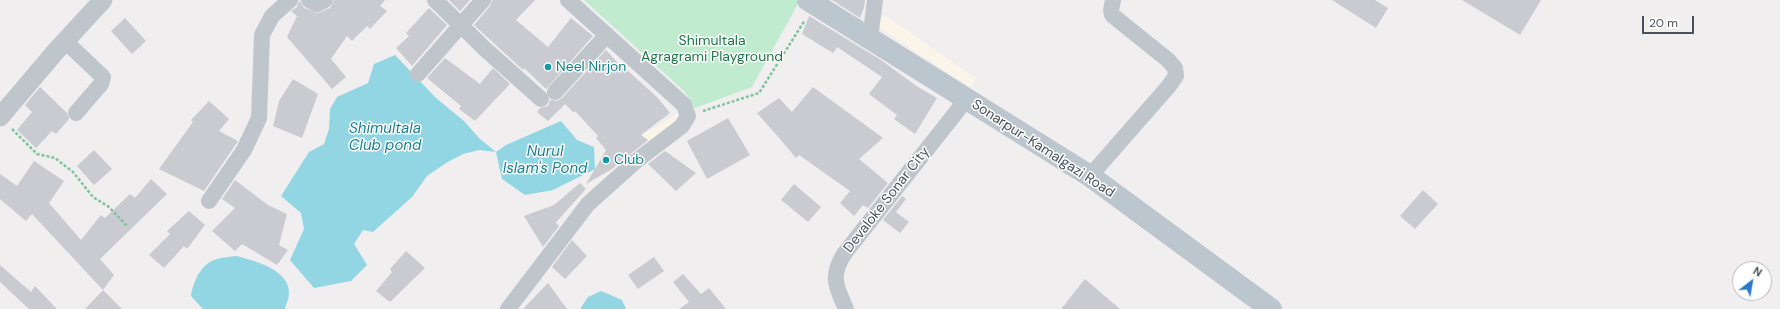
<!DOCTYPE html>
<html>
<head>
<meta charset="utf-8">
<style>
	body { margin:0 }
	#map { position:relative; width:1780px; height:309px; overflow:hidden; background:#f1eeef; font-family:"DM Sans",sans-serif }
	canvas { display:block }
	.north { position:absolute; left:1732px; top:261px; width:40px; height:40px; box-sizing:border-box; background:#fff; border:1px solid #b6babd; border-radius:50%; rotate:31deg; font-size:11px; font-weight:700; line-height:16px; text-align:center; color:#48525a }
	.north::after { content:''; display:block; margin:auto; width:14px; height:18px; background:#2a79d0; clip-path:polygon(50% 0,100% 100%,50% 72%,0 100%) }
	.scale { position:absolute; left:1642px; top:16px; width:52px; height:18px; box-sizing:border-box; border:2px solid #48525a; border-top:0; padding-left:5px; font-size:12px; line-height:14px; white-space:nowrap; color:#48525a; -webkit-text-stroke:3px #fff; paint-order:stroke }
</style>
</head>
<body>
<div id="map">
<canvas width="1780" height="309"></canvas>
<div class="north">N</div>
<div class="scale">20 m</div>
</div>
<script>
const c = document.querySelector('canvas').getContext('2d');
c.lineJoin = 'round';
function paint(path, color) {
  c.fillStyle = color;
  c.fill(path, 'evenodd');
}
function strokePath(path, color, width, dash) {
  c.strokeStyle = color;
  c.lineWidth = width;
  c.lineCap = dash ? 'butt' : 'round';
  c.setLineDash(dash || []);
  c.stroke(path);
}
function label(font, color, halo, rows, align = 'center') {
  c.font = font + ' "DM Sans",sans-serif';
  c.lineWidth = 3;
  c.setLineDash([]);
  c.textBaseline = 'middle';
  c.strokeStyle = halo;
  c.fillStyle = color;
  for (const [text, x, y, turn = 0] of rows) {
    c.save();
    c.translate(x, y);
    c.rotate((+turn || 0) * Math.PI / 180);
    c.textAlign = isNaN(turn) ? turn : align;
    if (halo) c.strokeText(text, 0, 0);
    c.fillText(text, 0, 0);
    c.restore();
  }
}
paint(new Path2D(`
	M884,15L976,78L970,87L877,26Z
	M679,113L675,124L648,142L639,137Z`), '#faf4e9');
paint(new Path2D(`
	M584,0H796L799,2L752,87L695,108L685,92Z`), '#c1ebcf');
paint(new Path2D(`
	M395,55L436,98L464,121L479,138L496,152L506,145L561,121L577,140L594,147L595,169L553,190L525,195L502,179L496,152L479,150L463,154L446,163L427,176L412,197L373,232L363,230L354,244L367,265L351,281L314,288L290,260L304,229L301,213L281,196L309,152L324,144L329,129L330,109L337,97L368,83L374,64Z
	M236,256C253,260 291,270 289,294C289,299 286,304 285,309H203L191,296C193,282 201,263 217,259C223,257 230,257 236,256Z
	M601,291L622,300L626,309H580L588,297Z`), '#92d6e4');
paint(new Path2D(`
	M299,0L304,8L318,13L330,8L334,0H385L380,6L387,11L370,29L367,26L352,41L347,36L331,59L346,77L332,89L287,37L297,16L291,11L297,7Z
	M449,0H470L460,11Z
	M492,0H535L516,20L548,47L571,18L593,36L546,89L524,68L523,70L474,25L490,6Z
	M832,0H865L864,8L860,18Z
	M1332,0H1375L1388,8L1376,28Z
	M1462,0H1541L1520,35Z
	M429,8L447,25L412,66L396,48L409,36L406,33Z
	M809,16L881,60L918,87L937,98L915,134L894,119L897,115L869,94L882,77L837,47L833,53L802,34Z
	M125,18L146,41L132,54L111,31Z
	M606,50L626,72L628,71L658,98L670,113L641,135L648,140L612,169L586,184L606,150L596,138L598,136L575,111L574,113L565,104L548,121L537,112L540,108L548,106L550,100L557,101L562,98Z
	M445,58L480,84L493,68L510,84L475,121L459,109L461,106L427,78Z
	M293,79L318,94L302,138L273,126L279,101Z
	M40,87L67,113L69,119L56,134L52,131L36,148L17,130L32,112L25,105Z
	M813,87L883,138L859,159L888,183L868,208L863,205L854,216L840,203L850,191L799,155L796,158L780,139L757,113L779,98L792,112Z
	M209,101L229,119L219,131L238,141L204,191L159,169L193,122L191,120Z
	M728,118L750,155L707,179L687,141Z
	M94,150L112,169L94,185L77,166Z
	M665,151L696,173L676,191L648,164Z
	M34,161L64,181L49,203L81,240L101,215L105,218L130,194L135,198L151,179L167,194L100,259L114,275L103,290L32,214L26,221L0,199V174L17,186Z
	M235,180L268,205L287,214L279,245L288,250L277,265L242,244L235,251L212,231L235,208L222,199Z
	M580,183L586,189L557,221L556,223L559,226L543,247L524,216L554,205Z
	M794,184L821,207L808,222L781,200Z
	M1423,190L1438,204L1415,229L1400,216Z
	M902,196L906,199L896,212L909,222L900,233L883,220Z
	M189,211L205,225L187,249L184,246L164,268L149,255L170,234L167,231Z
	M572,240L587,256L565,279L552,267Z
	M406,251L425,268L390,302L376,291L392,272L390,269Z
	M654,257L664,271L638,289L628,275Z
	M0,265L31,292L35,286L57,309H29L0,282Z
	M683,274L701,294L709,288L726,309H679L689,302L673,282Z
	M1085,279L1120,309H1061Z
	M548,283L567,309H523Z
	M103,290L122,309H85Z`), '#c9cbd1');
strokePath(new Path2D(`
	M703,111L759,93L805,20
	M12,129L37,154L55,158L73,172L93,197L109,207L128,227`), '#7cc59e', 2.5, [3, 2]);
strokePath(new Path2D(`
	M309,0L317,4L325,0
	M435,0L485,49L541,99
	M870,39L875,0
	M65,41L103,77L101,84L76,113
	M418,74L483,0
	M555,92L607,35
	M1090,176L1168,87L1176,76L1175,68L1168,60L1112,15L1111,10L1113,0
	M209,201L244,150L259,118L262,35L272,16L290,0
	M508,309L588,204L636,161L682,126L688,116L684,105L568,0
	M846,309C836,286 830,277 844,254L958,110L965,98`), '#bec6cc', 16);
strokePath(new Path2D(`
	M0,117L56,51L103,0`), '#bec6cc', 19);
strokePath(new Path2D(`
	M808,0L1090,176L1271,309`), '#bcc6ce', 22);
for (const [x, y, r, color] of [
	[548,67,4,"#0f9aa8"],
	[606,160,4,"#0f9aa8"]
]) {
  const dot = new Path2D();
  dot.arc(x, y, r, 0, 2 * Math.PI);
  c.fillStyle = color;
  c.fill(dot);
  strokePath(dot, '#fff', 1.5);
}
label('14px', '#1f7547', '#fff', [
	["Shimultala",712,41],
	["Agragrami Playground",712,57]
]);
label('14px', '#0d838f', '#fff', [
	["Neel Nirjon",556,67],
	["Club",614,160]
], 'left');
label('14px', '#48525a', '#fff', [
	["Sonarpur-Kamalgazi Road",1043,149,33],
	["Devaloke Sonar City",887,200,-52]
]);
label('italic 15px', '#198095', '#fff', [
	["Shimultala",385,129],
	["Club pond",385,146],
	["Nurul",545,152],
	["Islam's Pond",545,169]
]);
</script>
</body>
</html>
